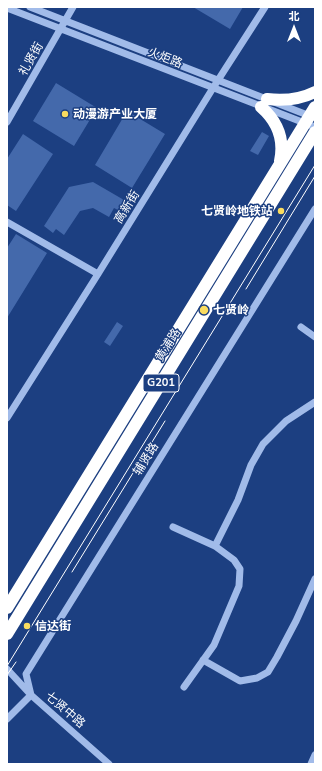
<!DOCTYPE html>
<html>
<head>
<meta charset="utf-8">
<style>
	body { margin:0 }
	#map { position:relative; width:322px; height:771px; overflow:hidden; background:#1c3f81; font-family:Mulish,"Noto Sans SC",sans-serif }
	canvas { display:block }
	.frame { position:absolute; inset:0; border:8px solid #fff; pointer-events:none }
	.north { position:absolute; left:274px; top:8px; width:40px; height:40px; -webkit-text-stroke:3px #1c3f81; paint-order:stroke; rotate:0deg; font-size:11px; font-weight:700; line-height:16px; text-align:center; color:#fff }
	.north::after { content:''; display:block; margin:auto; width:14px; height:18px; background:#fff; clip-path:polygon(50% 0,100% 100%,50% 72%,0 100%) }
</style>
</head>
<body>
<div id="map">
<canvas width="322" height="771"></canvas>
<div class="frame"></div>
<div class="north">北</div>
</div>
<script>
const c = document.querySelector('canvas').getContext('2d');
c.lineJoin = 'round';
function paint(path, color) {
  c.fillStyle = color;
  c.fill(path, 'evenodd');
}
function strokePath(path, color, width, dash) {
  c.strokeStyle = color;
  c.lineWidth = width;
  c.lineCap = dash ? 'butt' : 'round';
  c.setLineDash(dash || []);
  c.stroke(path);
}
function label(font, color, halo, rows, align = 'center') {
  c.font = font + ' Mulish,"Noto Sans SC",sans-serif';
  c.lineWidth = 3;
  c.setLineDash([]);
  c.textBaseline = 'middle';
  c.strokeStyle = halo;
  c.fillStyle = color;
  for (const [text, x, y, turn = 0] of rows) {
    c.save();
    c.translate(x, y);
    c.rotate((+turn || 0) * Math.PI / 180);
    c.textAlign = isNaN(turn) ? turn : align;
    if (halo) c.strokeText(text, 0, 0);
    c.fillText(text, 0, 0);
    c.restore();
  }
}
paint(new Path2D(`
	M193,7H243L230,29Z
	M56,83L97,108L74,146L33,121Z
	M127,111L165,134L132,188L95,165Z
	M262,132L269,136L258,155L250,151Z
	M23,134L53,154L16,211L7,205V159Z
	M93,182L124,200L118,210L114,208L109,217L93,208L80,211L64,235L56,229L53,233L44,226L69,187Z
	M16,234L47,253L7,318V248Z
	M117,322L123,326L110,346L104,342Z`), '#4469ab');
strokePath(new Path2D(`
	M30,7L310,116L311,118
	M7,8L315,127
	M7,122L73,7
	M7,222L98,274
	M301,327L315,337
	M7,418L98,274L213,88L265,7
	M173,527L215,546L234,560L240,569L239,586L214,645L184,687
	M215,546L238,500L251,465L263,444L286,421L315,402
	M203,660L240,681L257,678L268,672L277,657L296,621L315,579
	M7,669L31,695L109,764
	M7,719L31,695L26,674L315,209
	M311,764L315,755`), '#a1bbe9', 7);
strokePath(new Path2D(`
	M267,99C284,101 299,100 315,92
	M261,107C277,121 285,138 280,161
	M7,608L315,107
	M7,634L315,132`), '#fff', 12);
strokePath(new Path2D(`
	M246,289L315,176
	M72,572L165,421
	M7,666L315,165
	M7,675L16,662`), '#fff', 1);
for (const [x, y, r, color] of [
	[65,114,4,"#fadc5f"],
	[281,211,4,"#fadc5f"],
	[204,310,5,"#fadc5f"],
	[27,626,4,"#fadc5f"]
]) {
  const dot = new Path2D();
  dot.arc(x, y, r, 0, 2 * Math.PI);
  c.fillStyle = color;
  c.fill(dot);
  strokePath(dot, '#1c3f81', 1.5);
}
for (const [x, y, w] of [
	[161,383,36]
]) {
  const box = new Path2D();
  box.roundRect(x - w / 2, y - 9, w, 18, 3);
  c.fillStyle = '#1c3f81';
  c.fill(box);
  strokePath(box, '#fff', 1);
}
label('bold 11px', '#fff', null, [
	["G201",161,383]
]);
label('12px', '#fff', '#1c3f81', [
	["火炬路",165,58,21],
	["礼贤街",31,59,-60],
	["高新街",127,207,-58],
	["黄浦路",168,345,-58],
	["辅贤路",146,459,-58],
	["七贤中路",65,710,41]
]);
label('bold 12px', '#fff', '#1c3f81', [
	["动漫游产业大厦",73,114],
	["七贤岭地铁站",273,211,"right"],
	["七贤岭",213,310],
	["信达街",35,626]
], 'left');
</script>
</body>
</html>
